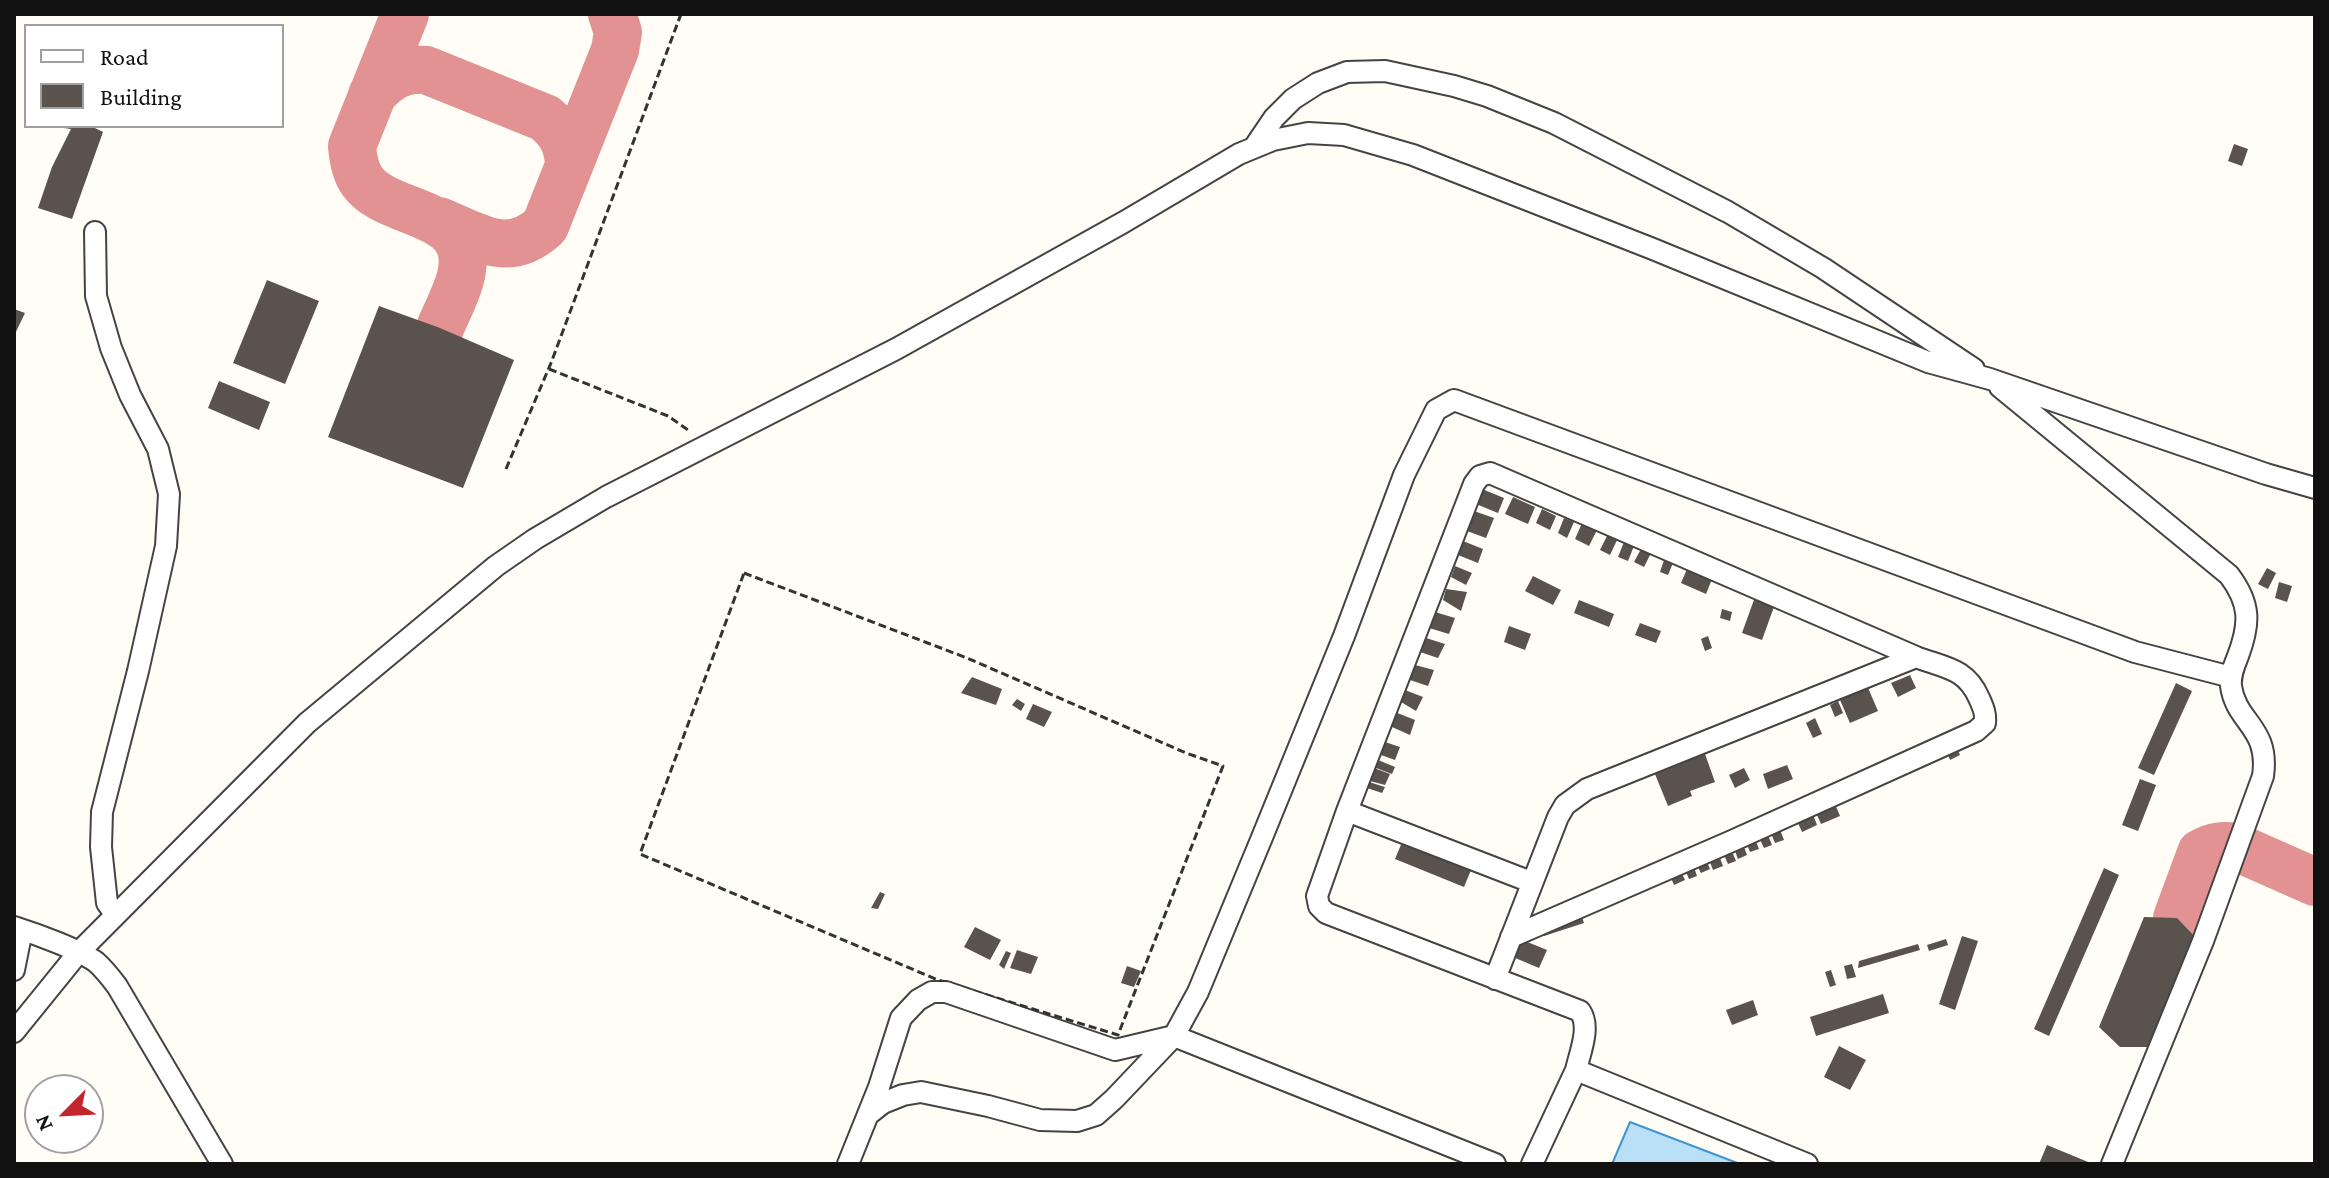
<!DOCTYPE html>
<html>
<head>
<meta charset="utf-8">
<style>
	body { margin:0 }
	#map { position:relative; width:2329px; height:1178px; overflow:hidden; background:#fffdf5; font-family:"Crimson Pro",serif }
	canvas { display:block }
	.frame { position:absolute; inset:0; border:16px solid #111; pointer-events:none }
	.legend { position:absolute; left:24px; top:24px; width:260px; height:104px; box-sizing:border-box; background:#fff; border:2px solid #a0a0a0; margin:0; padding:10px 14px; list-style:none; font-size:24px; color:#111 }
	.legend li { display:flex; align-items:center; gap:16px; height:40px }
	.legend b { width:40px; border:2px solid #a0a0a0 }
	.north { position:absolute; left:24px; top:1074px; width:80px; height:80px; box-sizing:border-box; background:#fff; border:2px solid #a0a0a0; border-radius:50%; rotate:246deg; font-size:22px; font-weight:700; line-height:32px; text-align:center; color:#111 }
	.north::after { content:''; display:block; margin:auto; width:28px; height:36px; background:#c4262e; clip-path:polygon(50% 0,100% 100%,50% 72%,0 100%) }
</style>
</head>
<body>
<div id="map">
<canvas width="2329" height="1178"></canvas>
<div class="frame"></div>
<ul class="legend">
<li><b style="height:10px;background:#fff"></b>Road</li>
<li><b style="height:22px;background:#5a524d"></b>Building</li>
</ul>
<div class="north">N</div>
</div>
<script>
const c = document.querySelector('canvas').getContext('2d');
c.lineJoin = 'round';
function paint(path, color) {
  c.fillStyle = color;
  c.fill(path, 'evenodd');
}
function strokePath(path, color, width, dash) {
  c.strokeStyle = color;
  c.lineWidth = width;
  c.lineCap = dash ? 'butt' : 'round';
  c.setLineDash(dash || []);
  c.stroke(path);
}
const water = new Path2D(`
	M1630,1122L1740,1164H1612Z`);
paint(water, '#b9e0f7');
strokePath(water, '#3f96cf', 2);
strokePath(new Path2D(`
	M405,14L352,146C353,158 355,171 362,181C387,217 471,208 462,270C460,287 447,311 440,328
	M372,95C387,78 402,68 426,70L545,118C561,131 568,144 569,165
	M439,221C479,237 508,260 545,226L615,50L618,32L612,14
	M2177,918L2201,853C2213,846 2222,845 2236,847L2315,882`), '#e29292', 48);
paint(new Path2D(`
	M65,126H91L103,132L72,219L38,208L52,167L71,129L64,128Z
	M2234,144L2248,149L2242,166L2228,161Z
	M267,280L319,301L285,384L233,363Z
	M379,306L440,328L514,360L463,488L328,437Z
	M14,309L25,313L14,336Z
	M219,381L270,402L259,430L208,408Z
	M1482,489L1504,498L1498,513L1476,504Z
	M1513,497L1535,507L1528,524L1505,514Z
	M1542,509L1556,516L1550,530L1536,523Z
	M1474,511L1494,518L1486,538L1467,531Z
	M1564,518L1574,522L1567,538L1558,533Z
	M1583,521L1598,528L1589,546L1575,539Z
	M1608,534L1618,538L1610,555L1600,550Z
	M1463,541L1483,549L1478,563L1458,555Z
	M1624,542L1634,546L1628,561L1618,557Z
	M1641,549L1651,553L1644,567L1634,562Z
	M1664,560L1673,563L1668,575L1660,572Z
	M1455,566L1472,573L1466,585L1451,577Z
	M2267,568L2276,573L2268,589L2258,584Z
	M1687,569L1712,579L1706,594L1681,583Z
	M1533,576L1561,590L1553,605L1525,591Z
	M2279,582L2292,586L2287,602L2275,598Z
	M1446,589L1467,592L1461,611L1443,600Z
	M1755,597L1775,604L1762,640L1742,633Z
	M1579,600L1614,614L1609,627L1574,613Z
	M1722,609L1732,612L1730,621L1720,618Z
	M1435,612L1455,618L1449,634L1429,628Z
	M1640,623L1661,631L1656,643L1635,635Z
	M1509,626L1531,634L1525,650L1504,642Z
	M1708,636L1712,648L1705,651L1701,639Z
	M1426,638L1445,644L1438,658L1420,652Z
	M1415,665L1434,670L1428,686L1410,680Z
	M1859,667L1878,711L1850,723L1831,679Z
	M1910,675L1916,688L1898,697L1891,683Z
	M972,677L1002,689L996,705L961,693Z
	M2176,683L2192,691L2154,775L2138,768Z
	M1405,690L1423,697L1416,711L1401,702Z
	M1017,699L1025,704L1021,711L1012,705Z
	M1838,701L1843,713L1835,717L1830,705Z
	M1033,704L1052,712L1044,727L1026,719Z
	M1395,712L1415,720L1410,735L1392,727Z
	M1815,718L1822,734L1813,738L1806,723Z
	M1385,742L1400,747L1395,760L1381,755Z
	M1956,745L1960,755L1950,760L1946,749Z
	M1705,754L1715,782L1690,791L1692,796L1668,806L1655,774Z
	M1378,760L1395,767L1392,774L1376,768Z
	M1787,765L1793,779L1768,789L1763,774Z
	M1374,768L1390,774L1385,785L1370,781Z
	M1744,768L1750,780L1735,788L1729,775Z
	M2140,779L2156,785L2138,831L2122,825Z
	M1369,782L1385,787L1382,793L1367,788Z
	M1832,797L1840,816L1821,824L1813,806Z
	M1810,807L1817,825L1802,832L1794,814Z
	M1777,822L1784,840L1775,843L1768,826Z
	M1765,828L1772,845L1764,848L1756,831Z
	M1753,834L1759,849L1750,852L1744,837Z
	M1741,839L1747,855L1738,859L1732,843Z
	M1403,840L1471,870L1464,887L1395,859Z
	M1729,845L1736,861L1728,864L1721,848Z
	M1717,850L1723,866L1713,870L1707,854Z
	M1704,855L1710,869L1701,873L1694,860Z
	M1692,861L1697,876L1689,879L1683,865Z
	M1679,867L1685,880L1674,885L1668,871Z
	M2104,868L2119,875L2049,1036L2034,1029Z
	M880,892L885,894L878,909L871,908Z
	M1581,914L1584,923L1544,936L1541,927Z
	M2144,917L2177,918L2198,940L2155,1047H2120L2099,1027Z
	M975,927L1001,940L990,960L964,947Z
	M1962,936L1978,941L1955,1010L1939,1004Z
	M1520,939L1547,950L1539,968L1513,957Z
	M1946,939L1948,945L1929,951L1927,945Z
	M1918,944L1920,950L1858,968L1859,961Z
	M1017,950L1038,957L1031,974L1010,968Z
	M1006,951L1011,953L1004,969L999,965Z
	M1852,964L1856,977L1847,979L1844,966Z
	M1127,966L1141,971L1134,987L1121,983Z
	M1831,970L1836,985L1830,987L1825,972Z
	M1883,994L1889,1013L1816,1036L1810,1017Z
	M1753,1000L1758,1015L1732,1025L1726,1010Z
	M1839,1046L1866,1060L1850,1090L1824,1077Z
	M2047,1145L2093,1164H2039Z`), '#5a524d');
const minor = new Path2D(`
	M1255,146L1274,118L1293,99L1318,83L1347,72L1385,71L1454,86L1487,96L1554,123L1728,212L1823,268L1974,369
	M95,232L96,296L111,348L130,395L158,449L169,494L166,546L138,671L102,812L101,847L107,903L116,915
	M2000,387L2229,575C2251,604 2250,624 2238,656C2234,666 2230,675 2231,686C2236,723 2270,727 2263,776L2203,941L2112,1164
	M1347,811L1531,882
	M14,927C36,934 78,949 96,962C104,969 111,978 117,986L222,1164
	M1511,937L1732,841L1976,731L1985,723C1986,713 1983,707 1979,698C1966,668 1945,668 1916,657L1490,473L1480,476L1474,484L1347,811L1317,896L1319,906L1326,913L1580,1011C1591,1027 1580,1052 1576,1070
	M14,970L22,930
	M1495,979L1558,817L1565,805L1587,789L1916,657
	M14,1032L78,953L307,723L496,566L535,539L606,497L896,349L1124,222L1239,154L1273,140L1308,133L1344,135L1413,155L1653,249L1928,362L1990,379L2266,474L2315,488
	M869,1114L883,1103L903,1095L921,1092L988,1106L1040,1120L1077,1121L1096,1115L1114,1099L1174,1036L1198,992L1263,835L1344,636L1404,475L1436,410L1454,400L2135,652L2231,677
	M848,1164L879,1087L901,1018L918,1000L932,992H946L1115,1050L1174,1036L1495,1164
	M1532,1164L1576,1070L1807,1164`);
strokePath(minor, '#444', 24);
strokePath(new Path2D(`
	M549,369L668,416L691,432
	M506,469L551,363L681,14
	M744,573L967,658L1186,753L1223,766L1118,1035L938,980L640,854Z`), '#333', 3, [8, 4]);
strokePath(minor, '#fff', 20);
</script>
</body>
</html>
